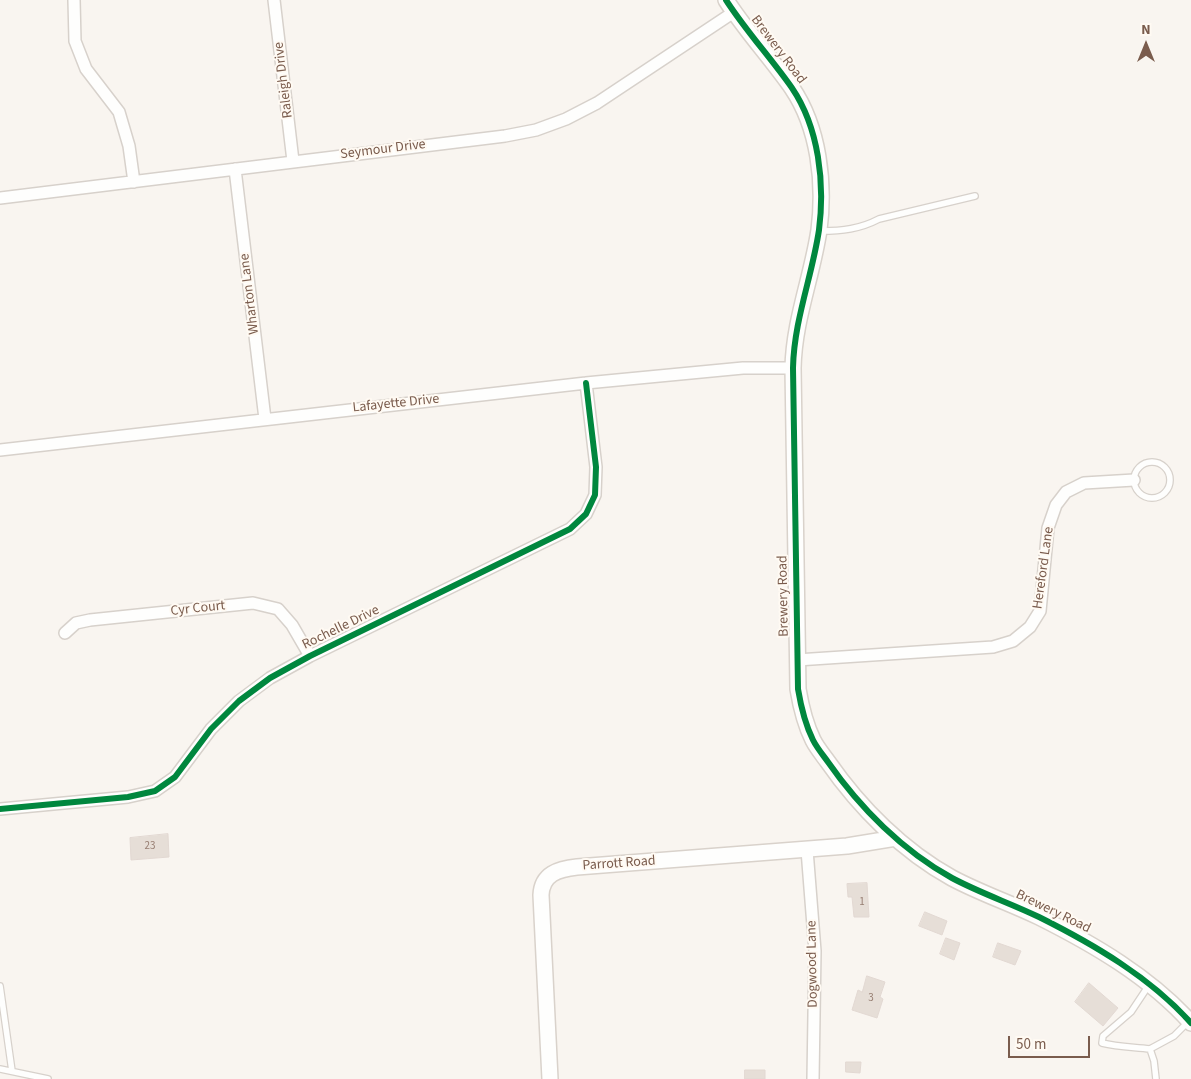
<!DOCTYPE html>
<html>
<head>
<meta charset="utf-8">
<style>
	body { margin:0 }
	#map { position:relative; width:1191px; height:1079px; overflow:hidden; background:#f9f5f0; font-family:"Source Sans 3",sans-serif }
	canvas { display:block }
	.north { position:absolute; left:1121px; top:20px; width:50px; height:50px; -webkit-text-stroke:4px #fffaf3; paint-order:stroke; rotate:0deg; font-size:14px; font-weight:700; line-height:20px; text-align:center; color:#7a5c4d }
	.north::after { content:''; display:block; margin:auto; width:18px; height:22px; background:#7a5c4d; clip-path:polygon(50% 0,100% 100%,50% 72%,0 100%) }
	.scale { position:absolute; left:1008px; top:1036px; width:82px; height:22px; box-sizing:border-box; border:2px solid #7a5c4d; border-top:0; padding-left:6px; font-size:15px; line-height:18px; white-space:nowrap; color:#7a5c4d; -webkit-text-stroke:4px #fffaf3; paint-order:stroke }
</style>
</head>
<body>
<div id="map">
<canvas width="1191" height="1079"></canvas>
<div class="north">N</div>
<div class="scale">50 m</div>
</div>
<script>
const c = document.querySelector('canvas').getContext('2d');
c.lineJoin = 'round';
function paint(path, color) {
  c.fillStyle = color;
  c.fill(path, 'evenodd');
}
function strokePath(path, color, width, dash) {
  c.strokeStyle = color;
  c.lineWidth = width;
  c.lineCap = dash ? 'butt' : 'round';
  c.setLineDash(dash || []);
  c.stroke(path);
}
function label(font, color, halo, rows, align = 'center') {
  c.font = font + ' "Source Sans 3",sans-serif';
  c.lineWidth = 4;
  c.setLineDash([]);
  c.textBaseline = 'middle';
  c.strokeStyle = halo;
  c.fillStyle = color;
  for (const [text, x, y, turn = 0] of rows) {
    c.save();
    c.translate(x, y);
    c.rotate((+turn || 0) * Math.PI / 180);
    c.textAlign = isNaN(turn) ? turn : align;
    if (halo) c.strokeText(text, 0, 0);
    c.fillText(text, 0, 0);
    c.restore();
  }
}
const building = new Path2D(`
	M168,834L169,857L131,860L130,838Z
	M867,883L869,917H854L852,897H848L847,884Z
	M925,912L947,921L942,935L919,926Z
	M946,938L960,943L954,960L940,954Z
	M998,943L1021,951L1015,965L993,957Z
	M867,976L885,982L880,997L883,999L877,1018L852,1010L858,990L862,992Z
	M1089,983L1118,1008L1103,1026L1075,1002Z
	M846,1062H861L860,1073L846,1072Z
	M745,1070H765V1079H745Z`);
paint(building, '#e6ded7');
strokePath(building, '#e2d8d2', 1);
const lane = new Path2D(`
	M821,231C842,231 860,229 879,219L975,196
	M1134 480a18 18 0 1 1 36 0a18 18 0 1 1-36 0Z
	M1149,985L1131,1012L1103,1036L1102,1043C1118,1047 1134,1047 1150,1049
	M0,986L12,1071
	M0,1069L48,1079
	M1156,1079L1154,1061L1150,1049L1174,1036L1188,1022`);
const street = new Path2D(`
	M74,0L75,41L86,69L119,112L129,146L134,182
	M274,0L293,161
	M235,169L265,419
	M0,198L505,136L536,130L566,119L597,103L734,12
	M0,450L586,383L743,368H793
	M65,633L76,623L90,620L253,603L278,609L292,625L310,656
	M797,660L993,647L1013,641L1030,627L1040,611L1048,528L1056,505L1066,492L1084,483L1134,480
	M0,809L128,797L155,791L175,777L211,729L239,701L270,678L310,656L570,529L586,514L595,495L596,467L586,383
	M807,850L815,951L813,1079`);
const secondary = new Path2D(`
	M726,0C746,31 771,58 792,88C819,128 825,183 819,230C812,277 794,320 793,368L798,689C801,707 805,724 813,740C817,748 823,755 828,762C860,808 903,851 952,878C980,893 1010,903 1039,917C1093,944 1150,977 1191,1023
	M550,1079L541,895C542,874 558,869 577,867L847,846L896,838`);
strokePath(lane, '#d7d1cb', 8);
strokePath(street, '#d7d1cb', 14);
strokePath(secondary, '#d9d2cb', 18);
strokePath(lane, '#fefefd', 5.5);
strokePath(street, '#fefefd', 11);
strokePath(secondary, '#fefefd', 15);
strokePath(new Path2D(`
	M726,0C746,31 771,58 792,88C819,128 825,183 819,230C812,277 794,320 793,368L798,689C801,707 805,724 813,740C817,748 823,755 828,762C860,808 903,851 952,878C980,893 1010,903 1039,917C1093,944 1150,977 1191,1023
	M0,809L128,797L155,791L175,777L211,729L239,701L270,678L310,656L570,529L586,514L595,495L596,467L586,383`), '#00873e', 6);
label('11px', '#977e72', null, [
	["23",150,847],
	["1",862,903],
	["3",871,999]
]);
label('14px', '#7a5c4d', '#fffaf3', [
	["Brewery Road",778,50,53],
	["Raleigh Drive",284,80,-97],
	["Seymour Drive",383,150,-7],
	["Wharton Lane",250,294,-97],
	["Lafayette Drive",396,404,-6],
	["Hereford Lane",1044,568,-82],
	["Brewery Road",784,596,-91],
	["Cyr Court",198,609,-6],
	["Rochelle Drive",341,628,-26],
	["Parrott Road",619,864,-4],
	["Brewery Road",1053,912,26],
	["Dogwood Lane",813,964,-91]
]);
</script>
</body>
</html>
